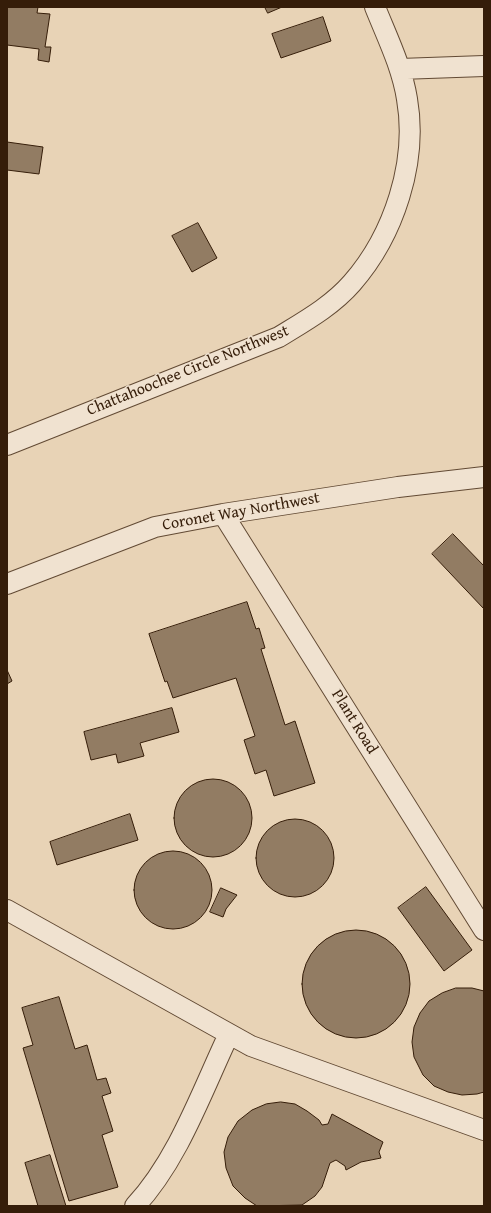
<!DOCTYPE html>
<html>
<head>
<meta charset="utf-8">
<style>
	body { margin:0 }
	#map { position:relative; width:491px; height:1213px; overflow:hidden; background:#e8d3b6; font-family:"Gentium Book Plus",serif }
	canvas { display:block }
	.frame { position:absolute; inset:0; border:8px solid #351d09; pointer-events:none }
</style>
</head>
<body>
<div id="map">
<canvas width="491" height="1213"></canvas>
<div class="frame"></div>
</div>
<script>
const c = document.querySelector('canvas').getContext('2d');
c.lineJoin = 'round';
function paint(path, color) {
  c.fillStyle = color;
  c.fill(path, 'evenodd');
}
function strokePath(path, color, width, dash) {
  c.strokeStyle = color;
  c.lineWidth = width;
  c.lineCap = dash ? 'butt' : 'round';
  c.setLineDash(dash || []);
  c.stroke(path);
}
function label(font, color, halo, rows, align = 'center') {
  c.font = font + ' "Gentium Book Plus",serif';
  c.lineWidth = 3;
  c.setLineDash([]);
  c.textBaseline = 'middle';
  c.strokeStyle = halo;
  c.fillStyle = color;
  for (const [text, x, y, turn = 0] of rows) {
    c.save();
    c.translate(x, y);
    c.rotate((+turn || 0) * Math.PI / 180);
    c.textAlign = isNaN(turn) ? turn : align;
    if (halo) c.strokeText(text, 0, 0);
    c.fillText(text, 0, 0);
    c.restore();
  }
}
const building = new Path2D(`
	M7,7H38L37,13L50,14L45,47H51L49,62L38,60L39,49L7,45Z
	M265,7H282L268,13Z
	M323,17L331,41L281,58L272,34Z
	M7,142L43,147L39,174L7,170Z
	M198,223L217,258L192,272L172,236Z
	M453,534L484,566V609L432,554Z
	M247,602L256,629L259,628L265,648L261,649L285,725L295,721L315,783L274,796L266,770L255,774L244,740L255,736L236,678L173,698L167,681L165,682L149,634Z
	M7,670L12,681L7,684Z
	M172,708L179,732L140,743L144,756L118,763L116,754L91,760L84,732Z
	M174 818a39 39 0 1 1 78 0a39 39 0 1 1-78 0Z
	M130,814L138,840L57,865L50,842Z
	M256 858a39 39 0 1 1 78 0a39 39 0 1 1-78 0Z
	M134 890a39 39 0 1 1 78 0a39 39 0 1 1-78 0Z
	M426,887L472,950L444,971L398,908Z
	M221,888L237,895L226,909L223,917L210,912Z
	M302 984a54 54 0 1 1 108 0a54 54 0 1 1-108 0Z
	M456,988H472L484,991V1092L477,1094L462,1095L448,1092L434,1086L423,1075L414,1057L412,1042L414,1027L420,1013L429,1001L442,993Z
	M59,997L75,1049L87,1045L97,1080L106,1078L111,1093L102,1096L113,1131L102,1135L118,1187L69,1201L23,1048L33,1045L22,1008Z
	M281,1102L295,1104L307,1111L319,1120L322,1125L328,1124L332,1114L383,1142L379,1152L381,1158L361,1162L346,1170L345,1166L336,1160L330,1163L322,1187L315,1196L302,1205L257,1206L245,1198L233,1186L226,1168L224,1152L228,1137L238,1121L252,1110L266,1104Z
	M50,1155L66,1206H38L25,1163Z`);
paint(building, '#927c63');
strokePath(building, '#351d09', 1);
const minor = new Path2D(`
	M400,69L484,66
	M7,445L279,337C305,321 332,306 352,283C394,235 418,162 407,99C402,67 387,37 375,7
	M223,514L484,930
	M7,584L155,527L223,514L398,487L484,477
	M7,910L251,1046L484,1130
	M135,1206C178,1160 202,1091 229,1034`);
strokePath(minor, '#624a34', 22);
strokePath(minor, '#f0e2d0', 20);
label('16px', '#351d09', '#f0e2d0', [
	["Chattahoochee Circle Northwest",188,371,-22],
	["Coronet Way Northwest",241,512,-10],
	["Plant Road",354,722,58]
]);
</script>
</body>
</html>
